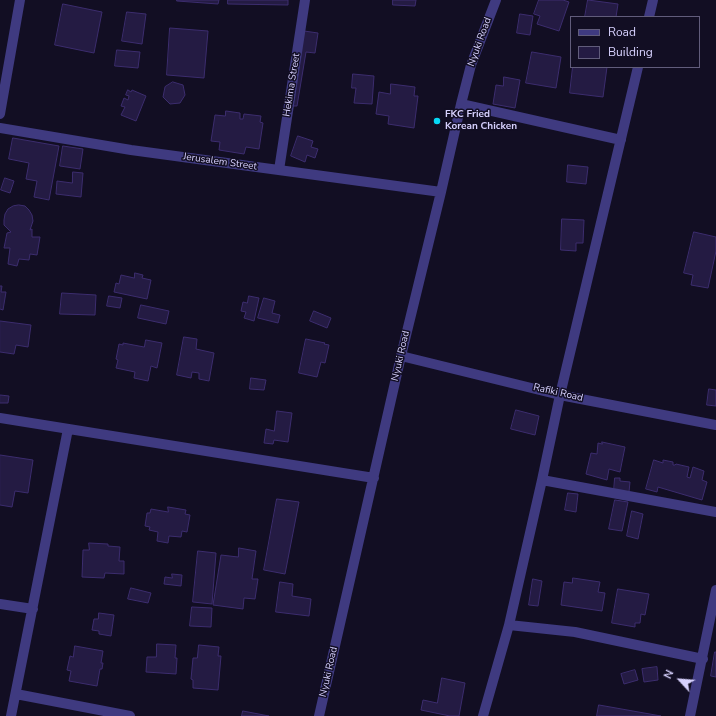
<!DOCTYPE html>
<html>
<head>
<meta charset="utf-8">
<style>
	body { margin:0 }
	#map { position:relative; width:716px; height:716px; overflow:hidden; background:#120e23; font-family:"Nunito Sans",sans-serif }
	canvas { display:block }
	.legend { position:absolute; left:570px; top:16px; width:130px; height:52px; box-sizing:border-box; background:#120e23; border:1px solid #615c7b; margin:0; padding:5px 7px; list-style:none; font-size:12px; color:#d7d1fe }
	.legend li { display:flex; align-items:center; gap:8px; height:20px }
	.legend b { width:20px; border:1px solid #615c7b }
	.north { position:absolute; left:660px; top:660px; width:40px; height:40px; -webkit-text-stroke:3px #120e23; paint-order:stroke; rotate:296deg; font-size:11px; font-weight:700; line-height:16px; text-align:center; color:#d7d1fe }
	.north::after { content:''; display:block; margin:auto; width:14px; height:18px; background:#d7d1fe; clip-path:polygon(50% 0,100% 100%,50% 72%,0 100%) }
</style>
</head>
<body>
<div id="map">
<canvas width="716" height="716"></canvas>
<ul class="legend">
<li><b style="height:5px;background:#3f3a80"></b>Road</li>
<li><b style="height:11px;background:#241b43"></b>Building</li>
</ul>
<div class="north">N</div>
</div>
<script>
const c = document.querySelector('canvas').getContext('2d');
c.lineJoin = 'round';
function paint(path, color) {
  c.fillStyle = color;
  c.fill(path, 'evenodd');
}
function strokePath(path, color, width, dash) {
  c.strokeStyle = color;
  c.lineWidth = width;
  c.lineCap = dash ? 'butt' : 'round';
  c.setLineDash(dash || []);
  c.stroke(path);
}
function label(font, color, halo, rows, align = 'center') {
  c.font = font + ' "Nunito Sans",sans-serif';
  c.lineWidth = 3;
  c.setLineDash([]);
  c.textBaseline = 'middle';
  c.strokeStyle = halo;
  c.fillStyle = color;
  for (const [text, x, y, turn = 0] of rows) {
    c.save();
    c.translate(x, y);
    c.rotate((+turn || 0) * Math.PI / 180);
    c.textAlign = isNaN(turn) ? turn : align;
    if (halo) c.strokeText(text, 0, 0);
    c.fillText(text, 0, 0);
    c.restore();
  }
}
const building = new Path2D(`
	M177,0H219L218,4L177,1Z
	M228,0H288V5L228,4Z
	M393,0H416L415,6L393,5Z
	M539,0H563L569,2L559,31L537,24L540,16L534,14Z
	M588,0L618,4L616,17H585Z
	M63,4L102,12L94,53L55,45Z
	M127,12L146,14L142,44L122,41Z
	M520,14L533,16L530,35L517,33Z
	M170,28L208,31L204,78L167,75Z
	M304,31L318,33L315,53L306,52L297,106H293Z
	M117,50L140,52L138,68L115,66Z
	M532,52L561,57L556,88L526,83Z
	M573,67H607L603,97L570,93Z
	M353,74L374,76L372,104L354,103L356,88H352Z
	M504,77L520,80L515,108L493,104L496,85L503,86Z
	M173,82L183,85L185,95L180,103L170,104L163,97L165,87Z
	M391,84L415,87L414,96H418L414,128L388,124L389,116L376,114L379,92L390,94Z
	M128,90L131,92L132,90L146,96L136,121L121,115L125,107L121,106L124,98L128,100L129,96L126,95Z
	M226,111L240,113V119H243L244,114L261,116L260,122L263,123L259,149L246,147L244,154L219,150L220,142L211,141L215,115L225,116Z
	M298,136L313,141L311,147L318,149L315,158L307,155L305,162L291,156Z
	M13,138L59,146L49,200L34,197L37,181L26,179L29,163L9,159Z
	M63,146L83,149L80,169L60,166Z
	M568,165L588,167L586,184L567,182Z
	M73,172L83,173L81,197L56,194L57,181L72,183Z
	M5,178L14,181L10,193L1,190Z
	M19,205L25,206L29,210L32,215L33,221L30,230L32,229V237H40L37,255L30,254L29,260L19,259L17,266L8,264L10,248H4L7,233L11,232L4,225V220L5,214L8,209L13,206Z
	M562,219L584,220L583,243H576V251L561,250Z
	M694,232L716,237V251L708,288L691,285L693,275L684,273Z
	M135,273L143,275L142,278L151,280L147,299L114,292L116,283L119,284L121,275L134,278Z
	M0,286H2L1,292H6L3,310L0,309Z
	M62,293L96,295L95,315L60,314Z
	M109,296L122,298L120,308L107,306Z
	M249,296L259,298L254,321L244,318L246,312L241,311L243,302L247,303Z
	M264,298L275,301L272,313L280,315L278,323L258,318Z
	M141,305L169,311L166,324L138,318Z
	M314,311L331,318L327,328L310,321Z
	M0,321L31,325L28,347L16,345L14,354L0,352Z
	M184,337L197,339L196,349L214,353L209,381L199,379V373L192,372L191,378L177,375Z
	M306,339L325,343L324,344L329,345L325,363L321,362L317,377L299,373Z
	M146,340L162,343L157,368L151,366L148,381L134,378L135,372L116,368L118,360L116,359L119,344L123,345V343L144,347Z
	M251,378L266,380L264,390L250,389Z
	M709,389L716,390V406L707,405Z
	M0,395L9,396L8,403H0Z
	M516,410L539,416L535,435L511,429Z
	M277,411L292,413L288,442L274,440L273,444L264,443L266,429L274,431Z
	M602,442L625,447L620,472L609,469L607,480L586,474L591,453L597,454L598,443L602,444Z
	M0,455L33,460L28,493L15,491L12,507L0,505Z
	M654,460L663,463V460L673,462V465H675L676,464L689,467L687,477L690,478L693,467L704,471L702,480L707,482L702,500L658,487L657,492L646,489Z
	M615,478H620V481L630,482L629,492L614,491Z
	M568,493L578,494L576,512L565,510Z
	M277,499L299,502L285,574L264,570Z
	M615,500L628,502L622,531L609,529Z
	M168,507L186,510L185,514L190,515L187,532L182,531L181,537L169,536L168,543L157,541L158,532L149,530L150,527L145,526L147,513H150L151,509L168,512Z
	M632,511L643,514L638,539L627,536Z
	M89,543L108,544V546L120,547L119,561H124V574L105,573L104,578L82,577L83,550H89Z
	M239,548L256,551L252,579H258L255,599L244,598L243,609L213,605L221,555L238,557Z
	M198,551L216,553L212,604L193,602Z
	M172,574L182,575L181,586L164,584L165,577L172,578Z
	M573,578L600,582L598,592L605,593L602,611L561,605L564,582L572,583Z
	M533,579L542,581L538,606L529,605Z
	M280,582L293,584L292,596L311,599L309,616L276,612Z
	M131,588L151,593L148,603L128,599Z
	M618,589L649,594L645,615L641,614L640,623H635V627L612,623Z
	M192,607L212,608L211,627L190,626Z
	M99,613L114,615L111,636L99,634V631L92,630L94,619H98Z
	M157,644L176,645L175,658H177L176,674L146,672L147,657H156Z
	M199,645L219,647L218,656H221L218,690L193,688V680L191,679L193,658H197Z
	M75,646L103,651L101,663H103L102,669H100L97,686L69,681L71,671L67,670L70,656L73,657Z
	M715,652H716V677L711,676Z
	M657,667L658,680L644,682L642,669Z
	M635,670L638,680L624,684L621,674Z
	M442,678L465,683L459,716H450L421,710L423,700L437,703Z
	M599,705L661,716H597Z
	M243,711L269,716H242Z`);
paint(building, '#241b43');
strokePath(building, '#3c2d6e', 1);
strokePath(new Path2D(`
	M649,17L653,0
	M461,104L621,140
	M0,114L20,0
	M0,128L131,150L441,192
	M279,170L305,0
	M401,356L560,395L716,425
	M0,418L374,478
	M542,480L716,512
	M0,604L33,609
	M509,625L575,632L703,659
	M16,694L130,716
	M11,716L68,429
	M319,716L401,356L441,192L461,104L471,65L496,0
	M483,716L509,625L542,480L560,395L638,67
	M690,716L716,590`), '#3f3a80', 10);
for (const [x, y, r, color] of [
	[437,121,4,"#06d8f5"]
]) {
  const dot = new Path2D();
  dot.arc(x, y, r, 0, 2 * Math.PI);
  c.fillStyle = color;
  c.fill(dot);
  strokePath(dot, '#120e23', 1.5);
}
label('10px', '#d7d1fe', '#120e23', [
	["Nyuki Road",480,42,-70],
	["Hekima Street",292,85,-81],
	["Jerusalem Street",220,162,8],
	["Nyuki Road",401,356,-77],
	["Rafiki Road",558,393,13],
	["Nyuki Road",329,672,-77]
]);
label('bold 10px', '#d7d1fe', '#120e23', [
	["FKC Fried",445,115],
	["Korean Chicken",445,127]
], 'left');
</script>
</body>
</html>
